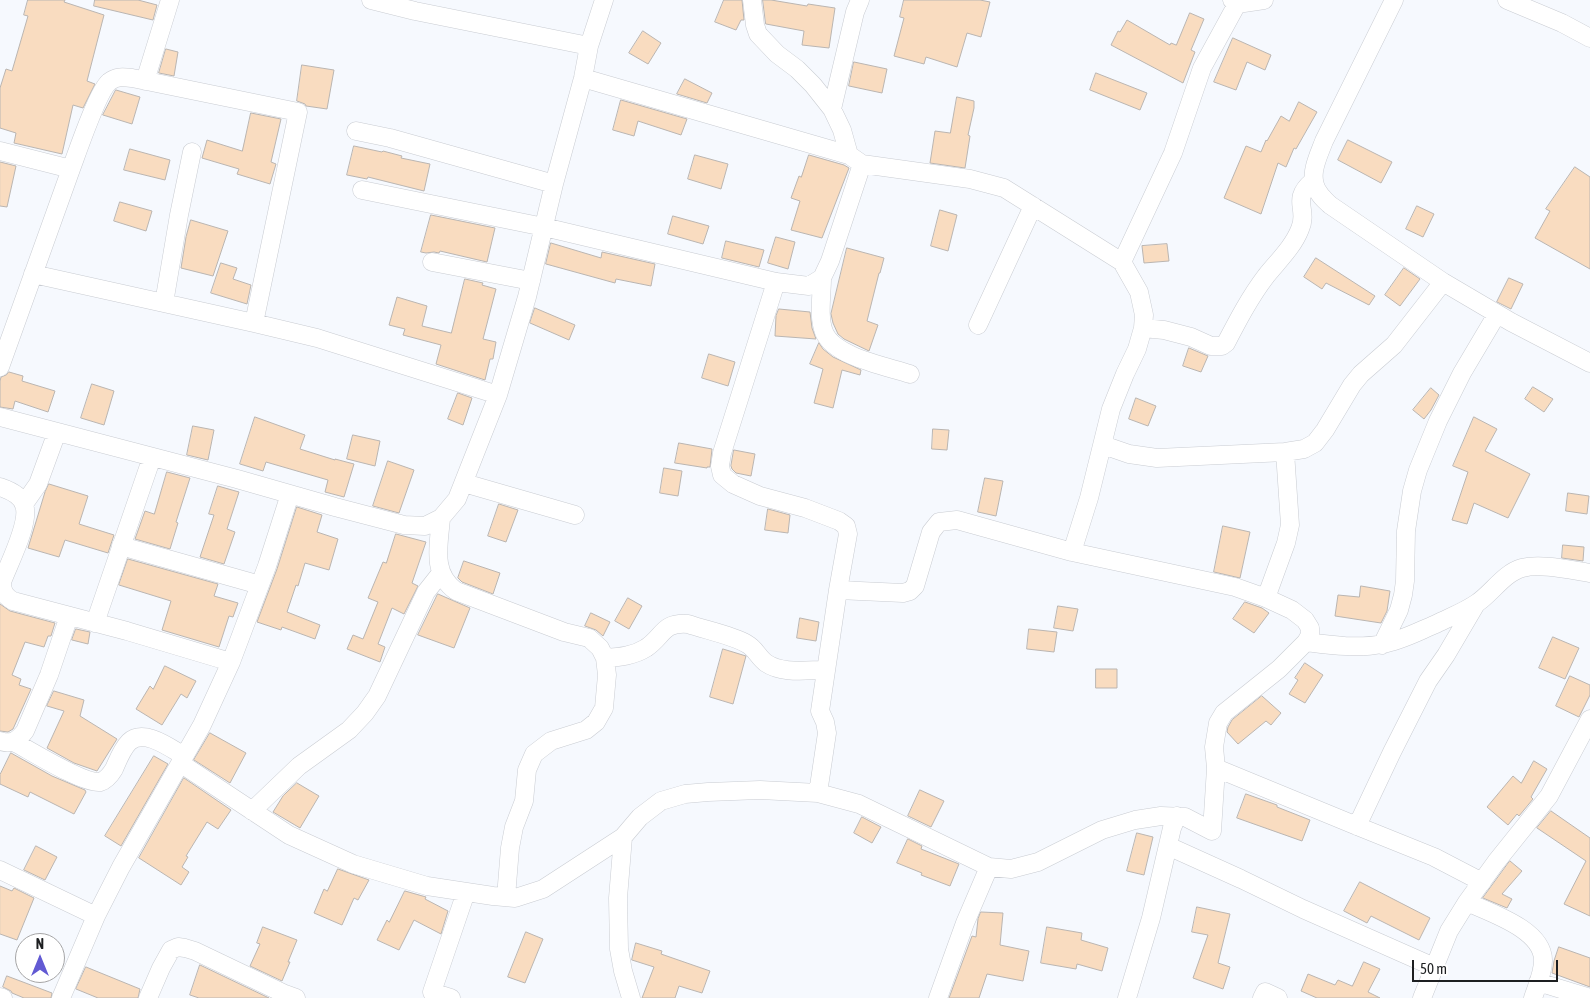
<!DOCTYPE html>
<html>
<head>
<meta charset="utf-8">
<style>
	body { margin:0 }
	#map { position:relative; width:1590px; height:998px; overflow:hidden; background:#f6f9fe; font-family:"Asap Condensed",sans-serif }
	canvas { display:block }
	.north { position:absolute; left:15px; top:933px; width:50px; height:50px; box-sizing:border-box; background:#fff; border:1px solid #a5a5a6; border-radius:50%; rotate:0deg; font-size:14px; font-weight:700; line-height:20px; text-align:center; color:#1d1f21 }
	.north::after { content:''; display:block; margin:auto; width:18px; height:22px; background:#625ad3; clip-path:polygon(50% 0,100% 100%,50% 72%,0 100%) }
	.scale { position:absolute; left:1412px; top:960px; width:146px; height:22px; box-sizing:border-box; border:2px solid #1d1f21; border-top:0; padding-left:6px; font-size:15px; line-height:18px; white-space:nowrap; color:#1d1f21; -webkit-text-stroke:4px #fff; paint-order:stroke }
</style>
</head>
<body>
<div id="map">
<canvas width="1590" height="998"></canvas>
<div class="north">N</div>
<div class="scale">50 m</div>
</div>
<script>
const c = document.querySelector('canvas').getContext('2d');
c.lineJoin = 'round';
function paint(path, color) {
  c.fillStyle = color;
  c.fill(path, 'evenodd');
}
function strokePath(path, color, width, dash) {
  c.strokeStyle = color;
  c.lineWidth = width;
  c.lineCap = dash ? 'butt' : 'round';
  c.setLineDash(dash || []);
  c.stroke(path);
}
const building = new Path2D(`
	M28,0H65L64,2L104,15L87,81L95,84L83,108L73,105L62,154L14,143L16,133L0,128V88L6,69L12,71L28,16L24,15Z
	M95,0H138L157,5L153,20L94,6Z
	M724,0H742L744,20H741L736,30L715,22Z
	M763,0H771L807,6L808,4L835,8L829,48L802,45L804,31L766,24Z
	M904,0H980L990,2L981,37L967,33L957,67L926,57L924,64L894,56L904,18L900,17Z
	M1190,13L1204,19L1191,50L1195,52L1183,83L1111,45L1118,31L1120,32L1127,20L1170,45L1171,43L1176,45Z
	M643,31L661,43L648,64L629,53Z
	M1233,38L1271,55L1265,70L1247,62L1236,90L1214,82Z
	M166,49L178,52L174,76L159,73Z
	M854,62L887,69L882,93L849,86Z
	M302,65L334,70L327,109L306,106L305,104L297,101Z
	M1096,73L1147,93L1140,110L1090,90Z
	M685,79L712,93L707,103L677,94Z
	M116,90L140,97L132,124L103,115Z
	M957,97L974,101V108L968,135L970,136L965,168L930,163L935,131L950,133Z
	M621,100L687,119L681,135L638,121L634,136L613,130Z
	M1299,102L1317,112L1296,149L1294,148L1286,167L1278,163L1261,214L1224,198L1246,146L1261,152L1266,140L1267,141L1281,116L1289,121Z
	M251,113L281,119L271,162L276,164L270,184L237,174L239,169L202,158L207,140L242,151Z
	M1348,140L1392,162L1381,183L1338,160Z
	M354,146L382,152L383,151L402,156L401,158L430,164L424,191L368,177L367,179L347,175Z
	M130,149L170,160L165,180L124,170Z
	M695,155L728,164L721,189L688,179Z
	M809,155L844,165L849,168L822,238L791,230L800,201L791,198L799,176L801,177Z
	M0,162L16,166L7,207L0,206Z
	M1575,167L1590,177V269L1535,238L1550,211L1546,209Z
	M120,202L152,211L146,231L114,221Z
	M1417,206L1434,214L1423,237L1406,229Z
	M940,210L957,215L948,251L931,246Z
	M431,215L495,228L487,262L440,251L439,253L434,252L426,253L421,252Z
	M673,216L709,226L703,244L668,234Z
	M191,220L228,231L213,276L181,268L186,237Z
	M776,237L795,242L788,269L768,263Z
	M726,241L764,250L759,267L722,258Z
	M551,243L601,258L602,252L655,264L651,286L616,279L615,283L546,264Z
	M1167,244L1169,261L1144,263L1142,246Z
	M847,248L884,258L880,273H879L867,321L878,325L869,351L844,339L838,334L833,323L831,314Z
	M1316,258L1375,296L1369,305L1326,283L1322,289L1304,277Z
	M221,263L237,268L233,279L251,285L247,304L211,293Z
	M1404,268L1420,279L1400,306L1385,295Z
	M1509,278L1523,284L1511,309L1497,302Z
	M465,279L483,283L482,285L496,289L483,339L496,342L493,359H490L485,380L436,364L441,345L403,335L405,329L389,325L397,297L427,306L422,326L451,333Z
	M535,308L575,325L569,340L530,323Z
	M779,309L810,312L812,328L816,339L775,336L776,316Z
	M819,343L823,349L833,357L861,370L860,375L842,370L833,408L814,403L823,369L810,364Z
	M1189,348L1208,356L1201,372L1183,366Z
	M709,354L735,362L728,386L702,378Z
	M9,372L23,376L22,381L55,391L48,412L15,401L13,409L0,407V381L1,377L6,375Z
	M92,384L114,391L104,425L81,418Z
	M1533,387L1553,399L1544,412L1525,399Z
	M1431,388L1439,395L1431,410L1424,419L1413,410Z
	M458,393L472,398L463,425L448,419Z
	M1136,398L1156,406L1148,426L1129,419Z
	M255,417L305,435L300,449L335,460V459L354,464L344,497L325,492L328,480L266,462L263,471L240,464Z
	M1474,417L1497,429L1485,451L1530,474L1508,518L1474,503L1467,524L1452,520L1468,472L1453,466Z
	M193,426L214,430L208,460L187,455Z
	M933,429L949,430L947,450L932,449Z
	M353,435L380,441L375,466L347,459Z
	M679,443L712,449L710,467H707V468L675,463Z
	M734,450L755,454L751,476L736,473L732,469L731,466Z
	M388,461L414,470L399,513L373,506Z
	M664,468L682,471L678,496L660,493Z
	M167,472L190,478L176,522L178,523L170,549L135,539L145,511L154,514Z
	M985,478L1003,481L996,516L978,512Z
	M49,484L88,496L79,524L114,535L108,553L65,540L59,557L28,548L45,492Z
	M218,486L239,492L227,529L235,532L224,564L200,557L214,515L209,514Z
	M1568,493L1589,496L1587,514L1566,511Z
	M499,504L518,510L506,542L488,536Z
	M297,507L322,515L317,532L338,539L329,570L305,563L298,586L296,585L287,612L320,625L315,639L282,627L281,630L257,622L277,569Z
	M768,509L790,515L788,533L765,530Z
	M1223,526L1250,532L1240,578L1214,572Z
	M396,534L426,542L412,583L418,586L404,614L392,608L378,644L385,647L380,662L347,649L353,635L363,639L378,602L368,598L383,562L386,563Z
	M1563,545L1584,547L1583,561L1562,558Z
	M128,559L218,584L214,596L238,603L233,617L229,616L219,647L162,630L171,601L119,585Z
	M464,561L500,573L493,594L462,582L458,578Z
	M1361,586L1390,591L1387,611L1381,623L1335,616L1338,595L1359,597Z
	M438,594L470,608L454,648L418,635Z
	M628,598L642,606L629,629L615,621Z
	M1245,602L1262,608L1269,613L1254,633L1233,619Z
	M0,604L10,611L55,623L51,636H48L44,647L25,642L12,675L21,679L19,685L31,689L13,729L8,732L0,731Z
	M1058,606L1078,609L1073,631L1054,628Z
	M591,613L610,622L603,636L596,630L585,626Z
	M800,618L819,622L816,641L797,638Z
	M76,629L90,632L88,644L72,640Z
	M1029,629L1057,632L1054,652L1027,649Z
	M1553,637L1579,648L1565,679L1539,668Z
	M723,649L746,656L733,704L710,697Z
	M1305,663L1323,675L1305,703L1289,694L1298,680L1295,678Z
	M165,666L196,681L187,698L181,694L162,725L136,709L150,686L153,689Z
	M1096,669H1117V688H1096Z
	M1570,676L1590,685V695L1579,717L1556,706Z
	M54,691L84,700L80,716L117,739L97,771L74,763L47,748L64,711L47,706Z
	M1262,696L1281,713L1271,725L1266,721L1238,744L1227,732L1228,727L1232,720Z
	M210,733L246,753L230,783L194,760Z
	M11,753L52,776L85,790L86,792L74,814L30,792L28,797L0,784V775Z
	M154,756L168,764L121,846L105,836Z
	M1534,761L1547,769L1531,797L1533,799L1519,816L1517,814L1508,825L1487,807L1513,776L1521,783Z
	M184,778L231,810L218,829L207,822L186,856L188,857L182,867L189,872L181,885L139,858Z
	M297,783L319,796L300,828L273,812L283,796Z
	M920,790L944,801L931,827L908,816Z
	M1246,794L1277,805V807L1310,820L1302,841L1237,818Z
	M1551,811L1590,838V916L1564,904L1586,861L1537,828Z
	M862,817L881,827L872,843L854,833Z
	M1137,833L1153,837L1144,875L1127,871Z
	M908,839L922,846L921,849L959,864L950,886L921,875L922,873L897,863Z
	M36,846L57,857L45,880L24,870Z
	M1510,861L1522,871L1502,894L1512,899L1507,908L1483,898Z
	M338,869L369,880L358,900L354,898L342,925L314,913L324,889L327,891Z
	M1360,882L1430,918L1419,940L1371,916L1367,923L1344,911Z
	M0,886L12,891L14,888L34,898L17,940L0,934Z
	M405,891L426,897L425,899L448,911L441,934L414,920L399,950L377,940L387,920L389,922Z
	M1197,907L1230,914L1218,963L1230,967L1223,989L1193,978L1208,935L1192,932Z
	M981,912L1003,913L1000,945L1029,951L1023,981L987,974L979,998H949L972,936L976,937L978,919Z
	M263,927L297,940L288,962H290L282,981L250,966L260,944L257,943Z
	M1047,927L1082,933L1081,940L1108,948L1102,971L1077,964L1076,969L1041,963Z
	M526,932L543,939L525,983L508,977Z
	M636,943L662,951L661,954L710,971L702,993L679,986L675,998H642L654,967L632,960Z
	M1559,947L1590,958V987L1552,973L1554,961Z
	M1364,962L1380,969L1368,992L1380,998H1317L1301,991L1308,974L1335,985L1338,980L1352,986Z
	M200,965L269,998H199L190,995Z
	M86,967L140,989L138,998H98L76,989Z
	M7,976L52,993L51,998H24L12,993L11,991L3,987Z`);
paint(building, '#f9dcc0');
strokePath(building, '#bab5b1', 1);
const street = new Path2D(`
	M371,0L415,11L589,46
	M752,0L755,25L758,34L777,54L797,69L813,85L832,109L842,130L849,155L862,164L970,179L1004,188L1122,262L1173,153L1202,68L1237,4L1232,0
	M1394,0L1324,141C1318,157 1307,177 1319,193C1322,198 1326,201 1330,205L1443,282L1511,322L1590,363
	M1507,0L1562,23L1590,38
	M1237,4L1264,0
	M583,78L849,155
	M145,81L170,0
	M832,109L855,12L860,0
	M356,131L390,138L554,184
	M0,151L71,169L0,367
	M71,169C77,153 98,91 109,82C116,76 124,77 132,78L298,112L254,323
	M362,190L544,227L776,282L809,286L822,278L830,261L862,164
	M432,262L531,281
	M33,274L254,323L317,338L498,395
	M822,278C822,295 818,316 824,332C834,357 886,366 910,374
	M776,282L722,453L720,466L722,475L733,484L760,496L805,508L839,521L846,526L848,534L838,590L820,711L825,722L827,733L818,793
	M164,303L179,215L192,152
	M978,325L1033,206
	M1143,328L1164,330L1191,337L1211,346H1222L1226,343C1238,320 1250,297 1266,276C1278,261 1293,247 1300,229C1309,209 1290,200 1313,181
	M0,417L237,479L335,507L404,525L425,526L441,518L457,499L498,395L527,297L554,184L583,78L589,46L604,0
	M1103,445L1129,454L1157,458L1285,452L1304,449L1315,443L1325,430L1352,385L1361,374L1394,345L1443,282
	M464,483L575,515
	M0,487C9,490 21,495 24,505C31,522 8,565 2,582C2,592 5,596 13,601L127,631L231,662
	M24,504L38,484L57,432
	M441,518C439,545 431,573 456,591L564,632L589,638L600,648L605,658L607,675L604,708L596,722L586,730L551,741L534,754L527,770L524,801L514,827L510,848L506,897
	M121,546L260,585
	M1072,552L1089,498L1111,409L1125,374L1137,349L1143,328L1144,315L1139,292L1122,262
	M1266,598L1286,543L1290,525L1285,452
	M95,623L152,457
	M1306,642C1330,645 1358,649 1382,644C1401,641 1419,631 1436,624C1450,617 1464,612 1477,603C1492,593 1504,573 1522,568C1541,563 1570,570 1590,573
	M1382,645L1399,610L1403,595L1405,581L1406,531L1412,491L1418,470L1438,421L1462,373L1497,314
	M605,658C620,657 633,656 646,648C664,636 662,622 688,624C705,630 732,635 747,644C755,648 758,657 766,663C782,674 806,670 826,670
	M0,741C12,745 18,740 25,731L49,675L69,616
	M14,742C31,751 83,784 100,782C107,780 111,774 114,769C118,760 122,749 129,742C144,728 170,748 184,756
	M180,763L289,835L353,864L427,886L493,896L515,898L543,889L623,837
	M1216,768L1357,826L1434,857L1482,882
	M252,811L299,766L349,730L365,713L377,696L426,592L441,573
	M1357,826L1392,752L1428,681L1446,655L1476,604
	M1168,846L1241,879L1303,909L1434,967
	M0,870L96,916
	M1538,982L1590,998
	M0,997L3,998
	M61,998L96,916L121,867L202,725L231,662L267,566L290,494
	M148,998L161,968L171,950L178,947L185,948L195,951L285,994L296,998
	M451,998L432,992L466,892
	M631,998L623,971L619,949L618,898L623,837L640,817L661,801L685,794L708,792L760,790L818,793L859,804L989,867L1011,869L1038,862L1102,830L1135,820L1161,816L1185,817L1212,831L1216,768L1214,747L1218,723L1224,713L1279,669L1306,642L1310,635V628L1305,620L1292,610L1266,598L1235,587L1072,552L957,520L939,522L931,532L915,586L910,591L903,593L838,590
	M938,998L965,923L989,867
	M1127,998L1151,918L1172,828L1177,816
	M1262,998L1265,992L1278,998
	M1422,998L1449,931L1467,902
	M1533,998C1537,986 1543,973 1543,961C1544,930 1491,913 1467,902L1496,862L1549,796L1590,719`);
strokePath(street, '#c9ccd2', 19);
strokePath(street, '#fff', 18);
</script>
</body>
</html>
